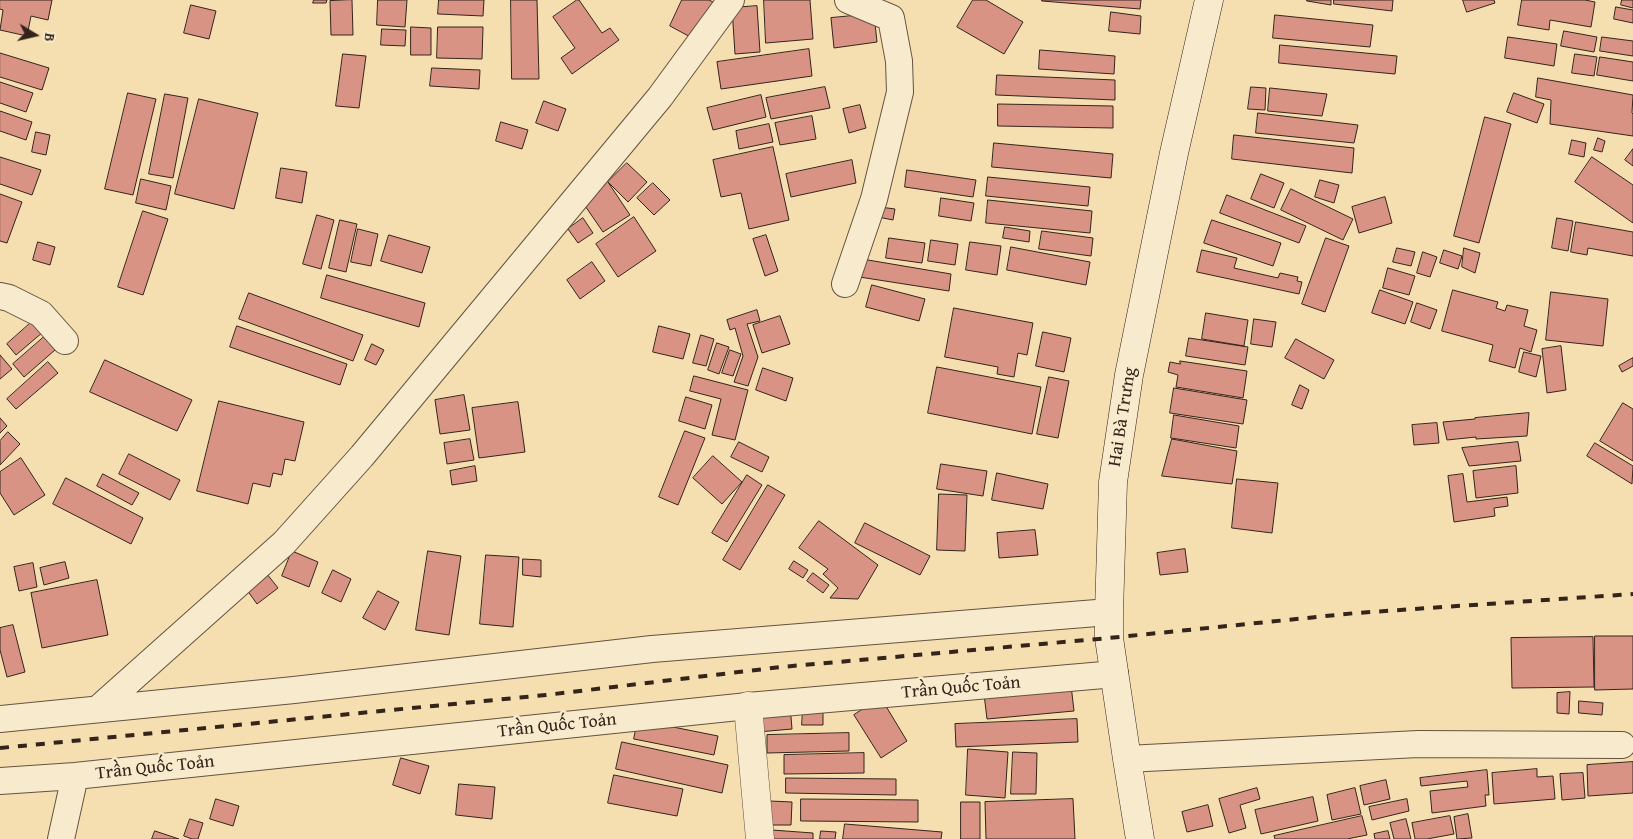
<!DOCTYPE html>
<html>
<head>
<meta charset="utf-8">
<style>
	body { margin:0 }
	#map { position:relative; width:1633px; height:839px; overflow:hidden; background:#f5dfb1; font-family:"Gentium Book Plus",serif }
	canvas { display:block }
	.north { position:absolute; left:10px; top:10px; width:50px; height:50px; -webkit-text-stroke:4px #f8eacc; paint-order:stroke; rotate:99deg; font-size:14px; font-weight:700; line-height:20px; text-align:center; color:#34241b }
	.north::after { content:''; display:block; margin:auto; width:18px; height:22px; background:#34241b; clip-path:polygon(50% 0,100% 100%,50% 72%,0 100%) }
</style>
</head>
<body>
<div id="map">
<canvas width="1633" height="839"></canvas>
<div class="north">B</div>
</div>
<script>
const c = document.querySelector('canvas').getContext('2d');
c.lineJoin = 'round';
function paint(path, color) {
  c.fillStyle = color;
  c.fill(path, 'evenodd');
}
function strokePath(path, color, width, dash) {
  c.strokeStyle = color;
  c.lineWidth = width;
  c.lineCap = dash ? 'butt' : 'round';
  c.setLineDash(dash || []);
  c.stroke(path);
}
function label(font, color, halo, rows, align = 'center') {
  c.font = font + ' "Gentium Book Plus",serif';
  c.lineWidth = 5;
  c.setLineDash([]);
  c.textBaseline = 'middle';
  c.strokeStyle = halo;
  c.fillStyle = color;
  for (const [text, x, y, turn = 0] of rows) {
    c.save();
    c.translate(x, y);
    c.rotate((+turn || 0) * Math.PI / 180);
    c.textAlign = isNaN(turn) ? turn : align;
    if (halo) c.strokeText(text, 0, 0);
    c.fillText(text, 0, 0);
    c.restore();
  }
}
const building = new Path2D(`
	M0,0H52L48,20L31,16L27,36L0,30L3,10L0,9Z
	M314,0H327L326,3H313Z
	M352,0L353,35H331L330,1Z
	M378,0H407L405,27L377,25Z
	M439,0H484L483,16L438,14Z
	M511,0H537L539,79H512Z
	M577,0H579L602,33L610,28L619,40L572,74L561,58L575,48L553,17Z
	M682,0H709L715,3L696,40L670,26Z
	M764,0H810L813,39L766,43Z
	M973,0H986L1023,22L1004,54L957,27Z
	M1042,0H1141L1140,9L1042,1Z
	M1307,0H1331V5L1307,1Z
	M1334,0H1393L1392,11L1334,4Z
	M1463,0H1494L1495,3L1467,12Z
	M1522,0H1585L1595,2L1591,27L1550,20L1549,30L1518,25Z
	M1622,0H1633V8L1621,5Z
	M191,5L216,11L209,39L184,33Z
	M757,6L760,52L735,54L732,8Z
	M1616,7L1633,10V23L1614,19Z
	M1111,12L1141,16L1140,34L1109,31Z
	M874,14L877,42L834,48L831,18Z
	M1275,15L1373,25L1370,47L1273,38Z
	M411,27L431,28V55H411Z
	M438,27H483L482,59L437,58Z
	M382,29L406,30L405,46L381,45Z
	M1564,31L1597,37L1594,52L1561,46Z
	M1508,37L1557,44L1554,66L1505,58Z
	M1602,37L1633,41V56L1600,51Z
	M1280,45L1397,56L1395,74L1279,63Z
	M809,49L812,76L721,89L717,62Z
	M1040,50L1115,56L1114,74L1039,69Z
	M0,53L49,68L42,90L0,77Z
	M343,54L366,56L359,108L336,106Z
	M1575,54L1597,57L1594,76L1572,73Z
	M1600,57L1633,62V81L1597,75Z
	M432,68L480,70L479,89L430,86Z
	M997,75L1115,80V100L996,95Z
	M1538,78L1633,95L1632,113L1633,114V136L1550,124L1551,100L1536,97Z
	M0,82L33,93L26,112L0,103Z
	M825,87L830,108L771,119L766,98Z
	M1251,87L1266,88L1265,110L1248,109Z
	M1270,88L1327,94L1322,116L1268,111Z
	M128,93L156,99L133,195L105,189Z
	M1514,93L1544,104L1537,123L1507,112Z
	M165,94L188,98L173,178L149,174Z
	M761,95L766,117L713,130L707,108Z
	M199,99L258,113L234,209L175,194Z
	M544,101L566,109L558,131L536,123Z
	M998,104L1113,106V128L998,126Z
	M860,105L866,128L849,133L843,109Z
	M0,111L32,122L26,140L0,131Z
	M1258,113L1358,125L1354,143L1256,133Z
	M812,116L816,139L780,145L775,123Z
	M1485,117L1511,124L1479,243L1454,236Z
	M501,122L528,130L522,149L496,141Z
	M769,124L773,142L739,149L736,131Z
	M36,132L50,135L46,155L32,152Z
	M1234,135L1354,148L1352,173L1232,159Z
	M1598,138L1605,141L1602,152L1594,150Z
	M1572,140L1586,143L1584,157L1569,154Z
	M994,143L1113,154L1111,178L992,167Z
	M773,147L789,220L749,229L741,193L721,197L713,160Z
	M1633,149V166L1625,160Z
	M0,157L41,170L32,195L0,184Z
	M1592,157L1633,185V223L1575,182Z
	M852,160L856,183L791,197L786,174Z
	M627,163L647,182L628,202L608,182Z
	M281,168L307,172L302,203L276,198Z
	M907,170L976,180L973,197L905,187Z
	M1261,174L1284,183L1274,208L1251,199Z
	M988,177L1090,187L1088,206L986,196Z
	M141,179L171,186L166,210L136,203Z
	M606,179L630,215L603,232L579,197Z
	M1320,180L1339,185L1334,203L1315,197Z
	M653,183L670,200L654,215L637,198Z
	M1291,189L1353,219L1343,240L1281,210Z
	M0,194L22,202L7,243L0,241Z
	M1227,195L1306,226L1299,243L1220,213Z
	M1385,197L1392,223L1359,233L1352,207Z
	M941,198L974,203L971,221L939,216Z
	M988,200L1092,211L1090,233L986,223Z
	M880,207L895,209L893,220L878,217Z
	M143,211L168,219L143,295L118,287Z
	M317,215L334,220L321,269L303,264Z
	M634,217L656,251L618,277L596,244Z
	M583,218L593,233L578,243L568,229Z
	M1557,218L1573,221L1568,251L1552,248Z
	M340,220L357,224L346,272L329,268Z
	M1212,220L1281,243L1273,266L1204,243Z
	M1576,222L1633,232V256L1588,248L1587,255L1571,252Z
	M1005,227L1030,231L1029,242L1003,238Z
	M358,229L378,234L371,266L351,262Z
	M1042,231L1093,238L1091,256L1039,249Z
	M389,235L430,247L422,273L381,261Z
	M766,235L778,271L765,276L753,239Z
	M889,238L925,243L922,263L886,258Z
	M1326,238L1349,246L1325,312L1302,304Z
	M931,240L958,244L955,265L928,261Z
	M38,242L55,247L50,265L33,260Z
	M970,242L1001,246L997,275L966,270Z
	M1011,247L1090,262L1086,285L1007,270Z
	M1397,248L1415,252L1411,266L1393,262Z
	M1464,248L1480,253L1475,273L1462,267Z
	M1202,250L1237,258L1234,268L1278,278L1280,273L1298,277L1297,281L1302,282L1299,294L1197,272Z
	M1444,250L1462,256L1458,269L1440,263Z
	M1423,252L1437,257L1430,277L1417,273Z
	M856,258L951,274L949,291L853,276Z
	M592,262L605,281L580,299L567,280Z
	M1388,268L1415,276L1409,295L1383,288Z
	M327,275L425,303L419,327L321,298Z
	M872,285L925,299L919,321L866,307Z
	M1380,290L1413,302L1405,324L1372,313Z
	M1453,290L1498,302L1496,308L1505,311L1507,305L1528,310L1524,326L1537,330L1531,352L1520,348L1515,368L1489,361L1493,345L1442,331Z
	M1551,292L1608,299L1603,346L1546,340Z
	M249,293L363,335L353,361L239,319Z
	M1417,303L1437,310L1430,329L1411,322Z
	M954,308L1033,323L1027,355L1018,353L1014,377L997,374L998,367L945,357Z
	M757,310L760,321L747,324L758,357L748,386L734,382L743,356L735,328L730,330L727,320Z
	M1206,313L1248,320L1244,346L1202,339Z
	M780,316L790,344L762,353L753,325Z
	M1254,319L1276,322L1272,347L1251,344Z
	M34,320L43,332L16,355L7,344Z
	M237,326L347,364L340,385L230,347Z
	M659,326L690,334L683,359L653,352Z
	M1043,332L1071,338L1064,372L1036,366Z
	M701,335L714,339L706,366L693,363Z
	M44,337L55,350L24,377L13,364Z
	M1189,338L1248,347L1245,365L1186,356Z
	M1296,339L1334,360L1324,379L1285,358Z
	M717,343L729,347L719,374L708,370Z
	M372,344L384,350L376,365L365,360Z
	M1561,346L1566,390L1547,393L1542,349Z
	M730,350L741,354L733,376L722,373Z
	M1524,352L1541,356L1536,377L1519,372Z
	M0,355L12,369L0,379Z
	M1633,358V366L1622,372L1619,366Z
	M105,360L192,400L177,431L90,392Z
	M1180,361L1247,371L1243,398L1176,387L1178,375L1168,372L1170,362L1180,364Z
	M48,362L58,373L16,409L7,399Z
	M937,367L1041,387L1032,434L928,413Z
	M763,368L793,378L786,401L756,390Z
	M694,376L748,390L735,440L712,435L721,399L690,391Z
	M1049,377L1069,381L1058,438L1037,434Z
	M1300,385L1309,390L1302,409L1292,405Z
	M1174,388L1247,400L1243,424L1170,413Z
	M464,395L470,430L440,434L435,400Z
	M686,397L712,405L705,429L679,421Z
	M219,401L304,422L295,461L285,459L282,475L273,473L270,487L253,483L248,504L197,491Z
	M518,402L525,452L479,458L472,408Z
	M1623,403L1633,409V461L1600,441Z
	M1529,413L1527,436L1476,439V437L1447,440L1443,422L1475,419V418Z
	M1174,415L1239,426L1236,448L1171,438Z
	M0,418L7,426L0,433Z
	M1437,423L1439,443L1414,445L1412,425Z
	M685,431L705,438L678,505L659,497Z
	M8,432L20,444L0,465V441Z
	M470,439L474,460L447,464L444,443Z
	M1172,439L1237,451L1232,484L1162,476Z
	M739,442L769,457L762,472L731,457Z
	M1518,442L1521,461L1469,466L1462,448Z
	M1595,443L1633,466L1632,484L1587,456Z
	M129,454L180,480L170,500L119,474Z
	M713,456L742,482L722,504L693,478Z
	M21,458L45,495L14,515L0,493V472Z
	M941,464L987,471L983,496L937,489Z
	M475,466L477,481L452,485L450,471Z
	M1516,466L1518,493L1476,498L1473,471Z
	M997,473L1048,484L1043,509L992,500Z
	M103,474L139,493L132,505L97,486Z
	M1463,474L1467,502L1507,497L1508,506L1494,508L1495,516L1454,522L1448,476Z
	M747,475L762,485L727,542L712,533Z
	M66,478L143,518L131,544L53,504Z
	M1237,479L1278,483L1272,533L1232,528Z
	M768,485L785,495L740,570L723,560Z
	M939,494L967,495L965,551L937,550Z
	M819,521L878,565L858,599L830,598L838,588L823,574L828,569L799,548Z
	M865,523L930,556L920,575L855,543Z
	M1035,530L1038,555L999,558L997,533Z
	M1185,549L1188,572L1160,575L1157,553Z
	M292,551L318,562L309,587L282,576Z
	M428,551L461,556L449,635L416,630Z
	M486,555L519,557L513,627L480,624Z
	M523,559L541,560V577L523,575Z
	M794,561L808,570L803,578L789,569Z
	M65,562L69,578L44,585L40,568Z
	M33,563L37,587L19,591L14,567Z
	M333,570L351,579L341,602L322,593Z
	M813,573L829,585L823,593L807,581Z
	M267,574L278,588L257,604L247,590Z
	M97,580L108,635L42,648L31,593Z
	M378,591L399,602L385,630L363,618Z
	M13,625L25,672L7,677L0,650V628Z
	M1595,636H1633V689L1595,690Z
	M1593,637L1594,687L1512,688L1511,638Z
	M1071,685L1074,711L987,719L984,694Z
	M1570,692L1569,714L1557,713V693Z
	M881,698L907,741L881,758L854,715Z
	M1579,701L1603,703L1602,715L1579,713Z
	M790,705L792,729L758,732L755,708Z
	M803,709H823V725H802Z
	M1077,719L1078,742L956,747L955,724Z
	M638,720L718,736L714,755L634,739Z
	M849,733V751L767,753V735Z
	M622,742L728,765L722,793L616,769Z
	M968,749L1008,752L1005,798L966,795Z
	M1013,752L1037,753L1036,794H1011Z
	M864,753V773L784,774V755Z
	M401,758L429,766L420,794L393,785Z
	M1633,762V793L1588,796L1587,765Z
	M1537,769V777L1553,776L1555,799L1494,804L1492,773Z
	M1487,770L1489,795H1485L1486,806L1432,813L1430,791L1468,787L1467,781L1421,786L1420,778Z
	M1583,773L1585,798L1562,800L1560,774Z
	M614,775L683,789L677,816L608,803Z
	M786,778L896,779V795L786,793Z
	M1386,780L1390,799L1364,805L1360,786Z
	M459,784L495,787L492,819L456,815Z
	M1257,788L1260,799L1240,805L1246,828L1229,833L1219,799Z
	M1355,788L1361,814L1332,820L1327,795Z
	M1313,797L1318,821L1261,834L1255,810Z
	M216,799L239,806L233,826L210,819Z
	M801,799L918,800V822L801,821Z
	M1073,799L1075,839H986L985,802Z
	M1407,799L1409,811L1372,820L1369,807Z
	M770,801L792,802L791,825H770Z
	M961,802H980V839H961Z
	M1208,805L1213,826L1187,832L1182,812Z
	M1468,814L1472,838L1457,839L1454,817Z
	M1362,816L1367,835L1347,839H1275L1274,836Z
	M1450,816L1454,834L1427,839H1415L1412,823Z
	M190,819L203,823L198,839H192L184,836Z
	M1406,819L1411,839H1394L1390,823Z
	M845,824L942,832L941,839H843Z
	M772,830L813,833V839H771Z
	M155,831L179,839H152Z
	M821,831L836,832L835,839H820Z
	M1388,831L1390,839H1375L1374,834Z`);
paint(building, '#d99384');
strokePath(building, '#34241b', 1);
const minor = new Path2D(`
	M845,284L874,199L900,92L899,61L891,18L848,0
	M0,296L9,298L41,314L65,341
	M99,708L284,543L362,456L660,97L731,0
	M0,719L294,690L652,649L1109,612
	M1127,759L1418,744L1622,745
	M0,781L75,776L748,706L1115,674
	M61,839L75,776`);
const tertiary = new Path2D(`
	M748,706L760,839`);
const secondary = new Path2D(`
	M1140,839L1127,759L1109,638V612L1113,482L1129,375L1174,153L1209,0`);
strokePath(minor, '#645340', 28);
strokePath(tertiary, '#645340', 29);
strokePath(secondary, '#34241b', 29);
strokePath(minor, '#f8eacc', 26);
strokePath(tertiary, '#f8eacc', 28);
strokePath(secondary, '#f8eacc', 28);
strokePath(new Path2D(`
	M0,748L546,695L781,667L1109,638L1356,613L1633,594`), '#34241b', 4, [9, 9]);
label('18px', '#34241b', '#f8eacc', [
	["Hai Bà Trưng",1123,417,-81],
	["Trần Quốc Toản",961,688,-5],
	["Trần Quốc Toản",557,726,-6],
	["Trần Quốc Toản",155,768,-6]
]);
</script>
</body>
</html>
